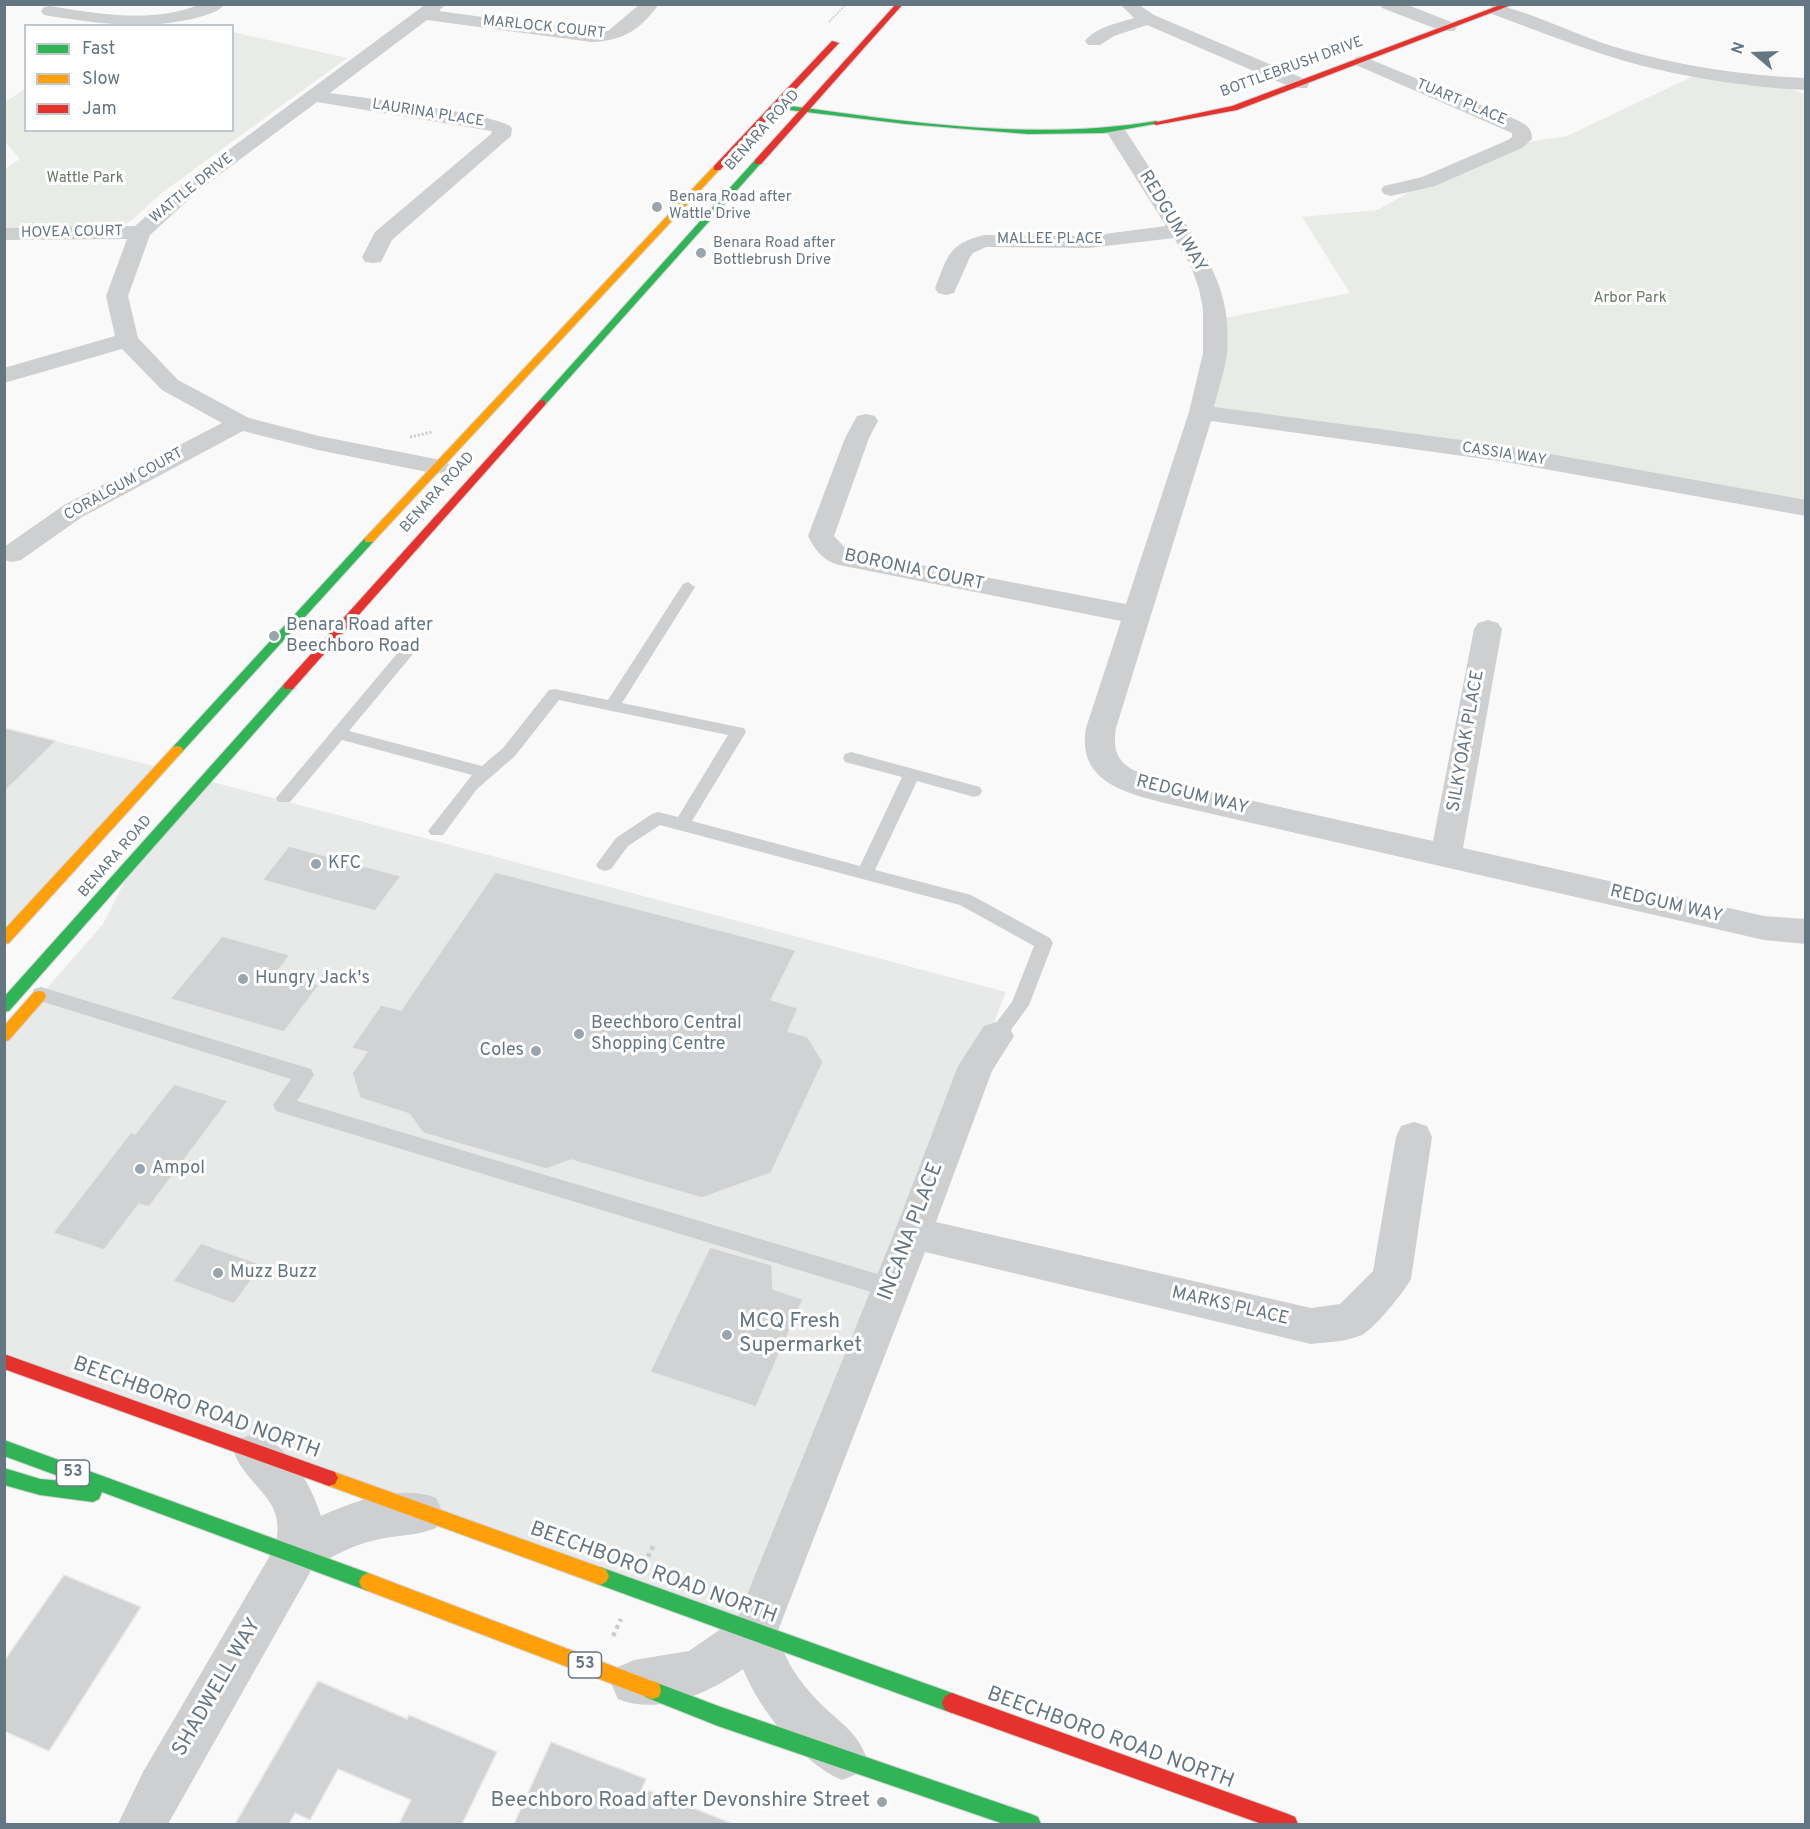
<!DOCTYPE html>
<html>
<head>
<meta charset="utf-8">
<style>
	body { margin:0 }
	#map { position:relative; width:1810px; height:1829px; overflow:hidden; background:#f9f9f9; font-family:Overpass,sans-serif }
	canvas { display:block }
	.frame { position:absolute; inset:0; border:6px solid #657683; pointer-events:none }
	.legend { position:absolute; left:24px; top:24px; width:210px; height:108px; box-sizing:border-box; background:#fff; border:2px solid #c1c8cd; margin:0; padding:8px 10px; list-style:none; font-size:18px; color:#657683 }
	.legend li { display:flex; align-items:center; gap:12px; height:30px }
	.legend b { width:30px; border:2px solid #c1c8cd }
	.north { position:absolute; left:1726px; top:24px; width:60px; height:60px; -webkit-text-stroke:4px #fff; paint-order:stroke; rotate:289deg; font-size:16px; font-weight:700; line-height:24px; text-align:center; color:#657683 }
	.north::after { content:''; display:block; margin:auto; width:21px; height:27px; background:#657683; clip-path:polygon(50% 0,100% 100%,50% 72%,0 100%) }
</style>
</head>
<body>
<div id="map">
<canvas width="1810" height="1829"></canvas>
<div class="frame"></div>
<ul class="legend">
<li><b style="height:8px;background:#30b455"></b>Fast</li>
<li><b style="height:8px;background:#ff9f0a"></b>Slow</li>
<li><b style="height:8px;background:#e5322d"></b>Jam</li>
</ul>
<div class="north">N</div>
</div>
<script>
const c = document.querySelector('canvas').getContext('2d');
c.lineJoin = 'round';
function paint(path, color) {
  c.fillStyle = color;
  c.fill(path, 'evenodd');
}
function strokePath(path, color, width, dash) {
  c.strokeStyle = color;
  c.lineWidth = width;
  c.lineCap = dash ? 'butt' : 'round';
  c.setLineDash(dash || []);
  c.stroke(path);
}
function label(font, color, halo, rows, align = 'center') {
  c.font = font + ' Overpass,sans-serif';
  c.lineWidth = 6;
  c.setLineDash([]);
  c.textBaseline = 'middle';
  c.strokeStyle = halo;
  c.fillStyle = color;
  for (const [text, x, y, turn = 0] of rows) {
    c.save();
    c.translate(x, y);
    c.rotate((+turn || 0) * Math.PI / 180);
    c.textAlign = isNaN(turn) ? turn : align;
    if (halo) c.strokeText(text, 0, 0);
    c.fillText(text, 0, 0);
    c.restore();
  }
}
paint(new Path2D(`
	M4,728L162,768L4,939Z
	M205,780L1006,992L754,1633L5,1361V1036L103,924L136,859Z`), '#e8e9e9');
paint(new Path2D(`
	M233,32L347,58L163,192L132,220L117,228L5,229V169L20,159L5,141V102L25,89L26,130H232Z
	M1702,72L1776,83L1805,94V508L1201,412L1215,320L1350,293L1302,217L1377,210L1428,182L1515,144L1567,136Z`), '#e8ebe6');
const building = new Path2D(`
	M4,728L56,741L4,792Z
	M289,846L401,876L375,911L262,880Z
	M495,872L796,950L771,1000L798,1008L788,1031L808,1037L823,1062L771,1173L702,1198L571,1160L546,1169L423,1133L409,1114L360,1098L352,1073L367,1052L351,1048L381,1005L401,1010Z
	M222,936L290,955L277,972L319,985L284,1032L170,999Z
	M174,1084L228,1101L149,1207L139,1204L104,1250L53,1233L131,1132L135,1134Z
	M201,1243L262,1265L234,1304L173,1281Z
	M710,1247L772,1265L773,1289L803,1299L756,1407L650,1372Z
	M64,1575L141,1607L49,1751L4,1731V1661Z
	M318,1681L407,1719L409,1715L497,1752L462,1824H399L411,1800L338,1769L310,1820L295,1813L289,1824H235Z
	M551,1742L646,1779L642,1788L731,1823V1824H514Z`);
paint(building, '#d0d2d3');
strokePath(building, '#e8e8e8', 1.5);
const fast = new Path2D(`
	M776,104C901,121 1031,142 1156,121L1160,123L1104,133L1028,134L906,124L773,108L772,106Z
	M755,160L762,162L545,405H539V401Z
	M369,537L373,538V542L181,753H173L171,750L173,747L365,538Z
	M289,682L293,683L295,686L293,689L9,1011L4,1012V997L285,683Z
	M4,1440L368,1573L374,1576L377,1582L374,1588L368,1591L102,1492L99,1499L93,1502L40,1495L4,1485V1468L40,1479L75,1482L4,1456Z
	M600,1567L952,1693L959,1696L962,1703L959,1710L952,1713L600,1585L594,1582L591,1576L594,1570Z
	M652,1681L718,1706L1031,1814L1038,1817L1041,1824H1004L718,1726L645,1697L643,1690L645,1683Z`);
const slow = new Path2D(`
	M714,166L721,168L373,542H365V538Z
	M177,746L181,747L183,750L181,753L9,943L4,944V930L173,747Z
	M39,991L44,992L46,996L44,1000L9,1040L4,1042V1026L34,992Z
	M329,1470L600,1567L606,1570L609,1576L606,1582L600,1585L329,1486L323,1484L320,1478L323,1472Z
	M368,1573L652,1681L659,1683L661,1690L659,1697L652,1699L368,1591L362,1588L359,1582L362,1576Z`);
const jam = new Path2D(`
	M896,4H903L761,164H755V160Z
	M1503,4H1514L1237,110L1156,125L1152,123L1232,106Z
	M832,41L839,43L720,170H714V166Z
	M542,400L545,401V405L293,689H285L283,686L285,683L539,401Z
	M4,1354L329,1470L335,1472L338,1478L335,1484L329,1486L4,1369Z
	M952,1693L1288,1814L1295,1817L1298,1824H1262L952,1713L945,1710L942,1703L945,1696Z`);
strokePath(fast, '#d5d6d7', 2);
strokePath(slow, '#d5d6d7', 2);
strokePath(jam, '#d5d6d7', 2);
strokePath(new Path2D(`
	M829,22L846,4`), '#cbcccd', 2, [1.5, 1.5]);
strokePath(new Path2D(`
	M410,437L432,432`), '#cbcccd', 3, [2, 2]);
strokePath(new Path2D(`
	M648,1557L654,1544
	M613,1636L621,1619`), '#cbcccd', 4.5, [4, 4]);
paint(new Path2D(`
	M688,582L695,587L622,703L738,727L744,728L746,732L692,821L860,866L902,777L845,762L843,758L845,754L851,752L980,787L982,791L980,795L974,797L917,781L875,870L971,895L1050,938L1053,943L1029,1005L1003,1041L996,1044L989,1041L986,1036L1012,1002L1034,946L960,905L660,825L628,846L611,869L605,871L599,869L596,865L616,838L652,814L658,812L678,817L728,735L559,700L515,756L477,789L443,835H431L428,831L472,775L342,740L290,802H278L276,798L400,650L405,649L413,654L349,731L482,766L503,748L549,690L555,689L608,700L683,584Z
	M41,987L311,1069L314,1075L297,1101L891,1278L899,1281L902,1288L899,1295L891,1298L276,1111L273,1105L291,1079L34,999L32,994L34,989Z`), '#cecfd0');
paint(new Path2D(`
	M201,4H225C219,12 206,15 196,18C147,30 100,24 50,16L44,15L41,11L44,7L50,6C99,14 153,24 201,4Z
	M426,4H446L439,11L591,32L608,31L640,4H659C640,30 623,41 591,42L427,20L330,93C356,97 502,114 512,128L511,136L392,240L381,262L373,263L365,262L362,257L375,232L491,134L492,131L317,102L199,190L150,235L128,296L138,338L178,380L249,418L319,436L446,461L450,466L446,471L437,474L318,450L243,431L82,517L21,560L12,562L4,560V547L64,505L222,423L162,390L122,349L4,383V368L115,336L106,296L127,239L4,240V228L135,226L185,182Z
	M1120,4H1138L1154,15L1307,80L1309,84L1307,88H1293L1147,25L1114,36L1100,45H1088L1085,41C1096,27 1118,23 1134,18Z
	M1380,4H1405L1454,23L1457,27L1454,31H1442L1382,8Z
	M1498,5C1538,15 1576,35 1615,47C1676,65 1742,76 1806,78V90C1740,87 1661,74 1599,53C1563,41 1528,27 1492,14L1489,10L1492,6Z
	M1362,56L1517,120C1526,125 1532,127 1532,139L1522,148L1435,186L1391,196L1384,194L1381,190L1384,186L1422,177L1508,140L1512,137V133L1356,65L1353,61L1356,57Z
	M1116,125L1123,127C1140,152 1156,178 1173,204C1204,253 1233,289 1227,353C1225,371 1218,389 1214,407L1506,446L1806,500V516L1506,462L1211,421L1116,728C1110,763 1129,770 1159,780L1433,841L1474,629L1478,623L1488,620L1498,623L1502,629L1463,848L1764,916L1806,919V944L1764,940L1173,805C1130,794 1076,784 1086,728L1121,621L839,565C823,561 815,550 808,536L845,438L857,416L866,414L875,416L878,421L869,438L834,536L848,551L1126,604L1189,412L1203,353V309L1199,289L1191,266L1174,238L1089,248L986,247L973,253L970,257L954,293L946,295L938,293L935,288C948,256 948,244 984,235L1089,236L1166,226L1106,131L1109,127Z
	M996,1022L1008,1026L1014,1036L992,1071L936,1222L1311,1308L1340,1304L1373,1271L1396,1137L1401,1126L1414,1122L1427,1126L1432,1137L1411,1279C1404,1292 1375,1328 1362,1335C1346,1342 1327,1342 1311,1344L925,1252L777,1633C787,1665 800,1683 824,1707C842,1724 856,1732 866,1756L859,1773L842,1780C801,1763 759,1709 743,1669C709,1693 659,1716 618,1699L611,1683L618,1667L634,1660L689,1651L738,1617L894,1233L958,1066L984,1026Z
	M255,1433C289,1446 310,1482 321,1516C354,1501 401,1484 436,1498L443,1513L436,1528C419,1535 403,1535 385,1538C357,1543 335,1554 312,1569L168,1824H118L143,1772L275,1547C288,1498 250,1491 234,1453L240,1439Z`), '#cecfd0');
paint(fast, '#30b455');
paint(slow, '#ff9f0a');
paint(jam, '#e5322d');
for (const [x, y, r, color] of [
	[657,207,6,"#99a4ac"],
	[701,253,6,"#99a4ac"],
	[274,636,6,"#99a4ac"],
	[316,864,6,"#99a4ac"],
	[243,979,6,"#99a4ac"],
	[579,1034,6,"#99a4ac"],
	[536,1051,6,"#99a4ac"],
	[140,1169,6,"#99a4ac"],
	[218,1273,6,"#99a4ac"],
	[727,1335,6,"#99a4ac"],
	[882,1802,6,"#99a4ac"]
]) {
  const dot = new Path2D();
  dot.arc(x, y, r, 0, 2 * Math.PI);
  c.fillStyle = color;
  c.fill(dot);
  strokePath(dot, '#fff', 2);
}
label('15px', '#657683', '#fff', [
	["MARLOCK COURT",544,28,6],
	["BOTTLEBRUSH DRIVE",1292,68,-20],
	["TUART PLACE",1461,103,23],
	["LAURINA PLACE",428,114,9],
	["BENARA ROAD",763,131,-48],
	["WATTLE DRIVE",192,189,-39],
	["HOVEA COURT",72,233,-1],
	["MALLEE PLACE",1050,240],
	["CASSIA WAY",1504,455,9],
	["CORALGUM COURT",124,485,-29],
	["BENARA ROAD",438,493,-48],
	["BENARA ROAD",116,857,-49]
]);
label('15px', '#687a64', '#fff', [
	["Wattle Park",85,179],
	["Arbor Park",1630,299]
]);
label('15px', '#657683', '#fff', [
	["Benara Road after",669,198],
	["Wattle Drive",669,215],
	["Benara Road after",713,244],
	["Bottlebrush Drive",713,261]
], 'left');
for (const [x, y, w] of [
	[73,1473,33],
	[585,1665,33]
]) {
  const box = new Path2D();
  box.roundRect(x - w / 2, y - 13, w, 26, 4.5);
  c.fillStyle = '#fff';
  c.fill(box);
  strokePath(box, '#657683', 1.5);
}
label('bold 16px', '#657683', null, [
	["53",73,1473],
	["53",585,1665]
]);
label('18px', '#657683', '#fff', [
	["REDGUM WAY",1172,222,59],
	["BORONIA COURT",914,571,12],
	["SILKYOAK PLACE",1467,741,-80],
	["REDGUM WAY",1192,796,14],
	["REDGUM WAY",1666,905,13],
	["MARKS PLACE",1230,1307,13]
]);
label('18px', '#657683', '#fff', [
	["Benara Road after",286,626],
	["Beechboro Road",286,647],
	["KFC",328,864],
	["Hungry Jack's",255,979],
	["Beechboro Central",591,1024],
	["Shopping Centre",591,1045],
	["Coles",524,1051,"right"],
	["Ampol",152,1169],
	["Muzz Buzz",230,1273]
], 'left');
label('21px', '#657683', '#fff', [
	["INCANA PLACE",912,1232,-69],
	["BEECHBORO ROAD NORTH",196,1409,20],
	["BEECHBORO ROAD NORTH",653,1574,20],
	["SHADWELL WAY",218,1688,-60],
	["BEECHBORO ROAD NORTH",1110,1739,20]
]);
label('21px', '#657683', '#fff', [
	["MCQ Fresh",739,1323],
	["Supermarket",739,1347],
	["Beechboro Road after Devonshire Street",870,1802,"right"]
], 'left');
</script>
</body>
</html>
